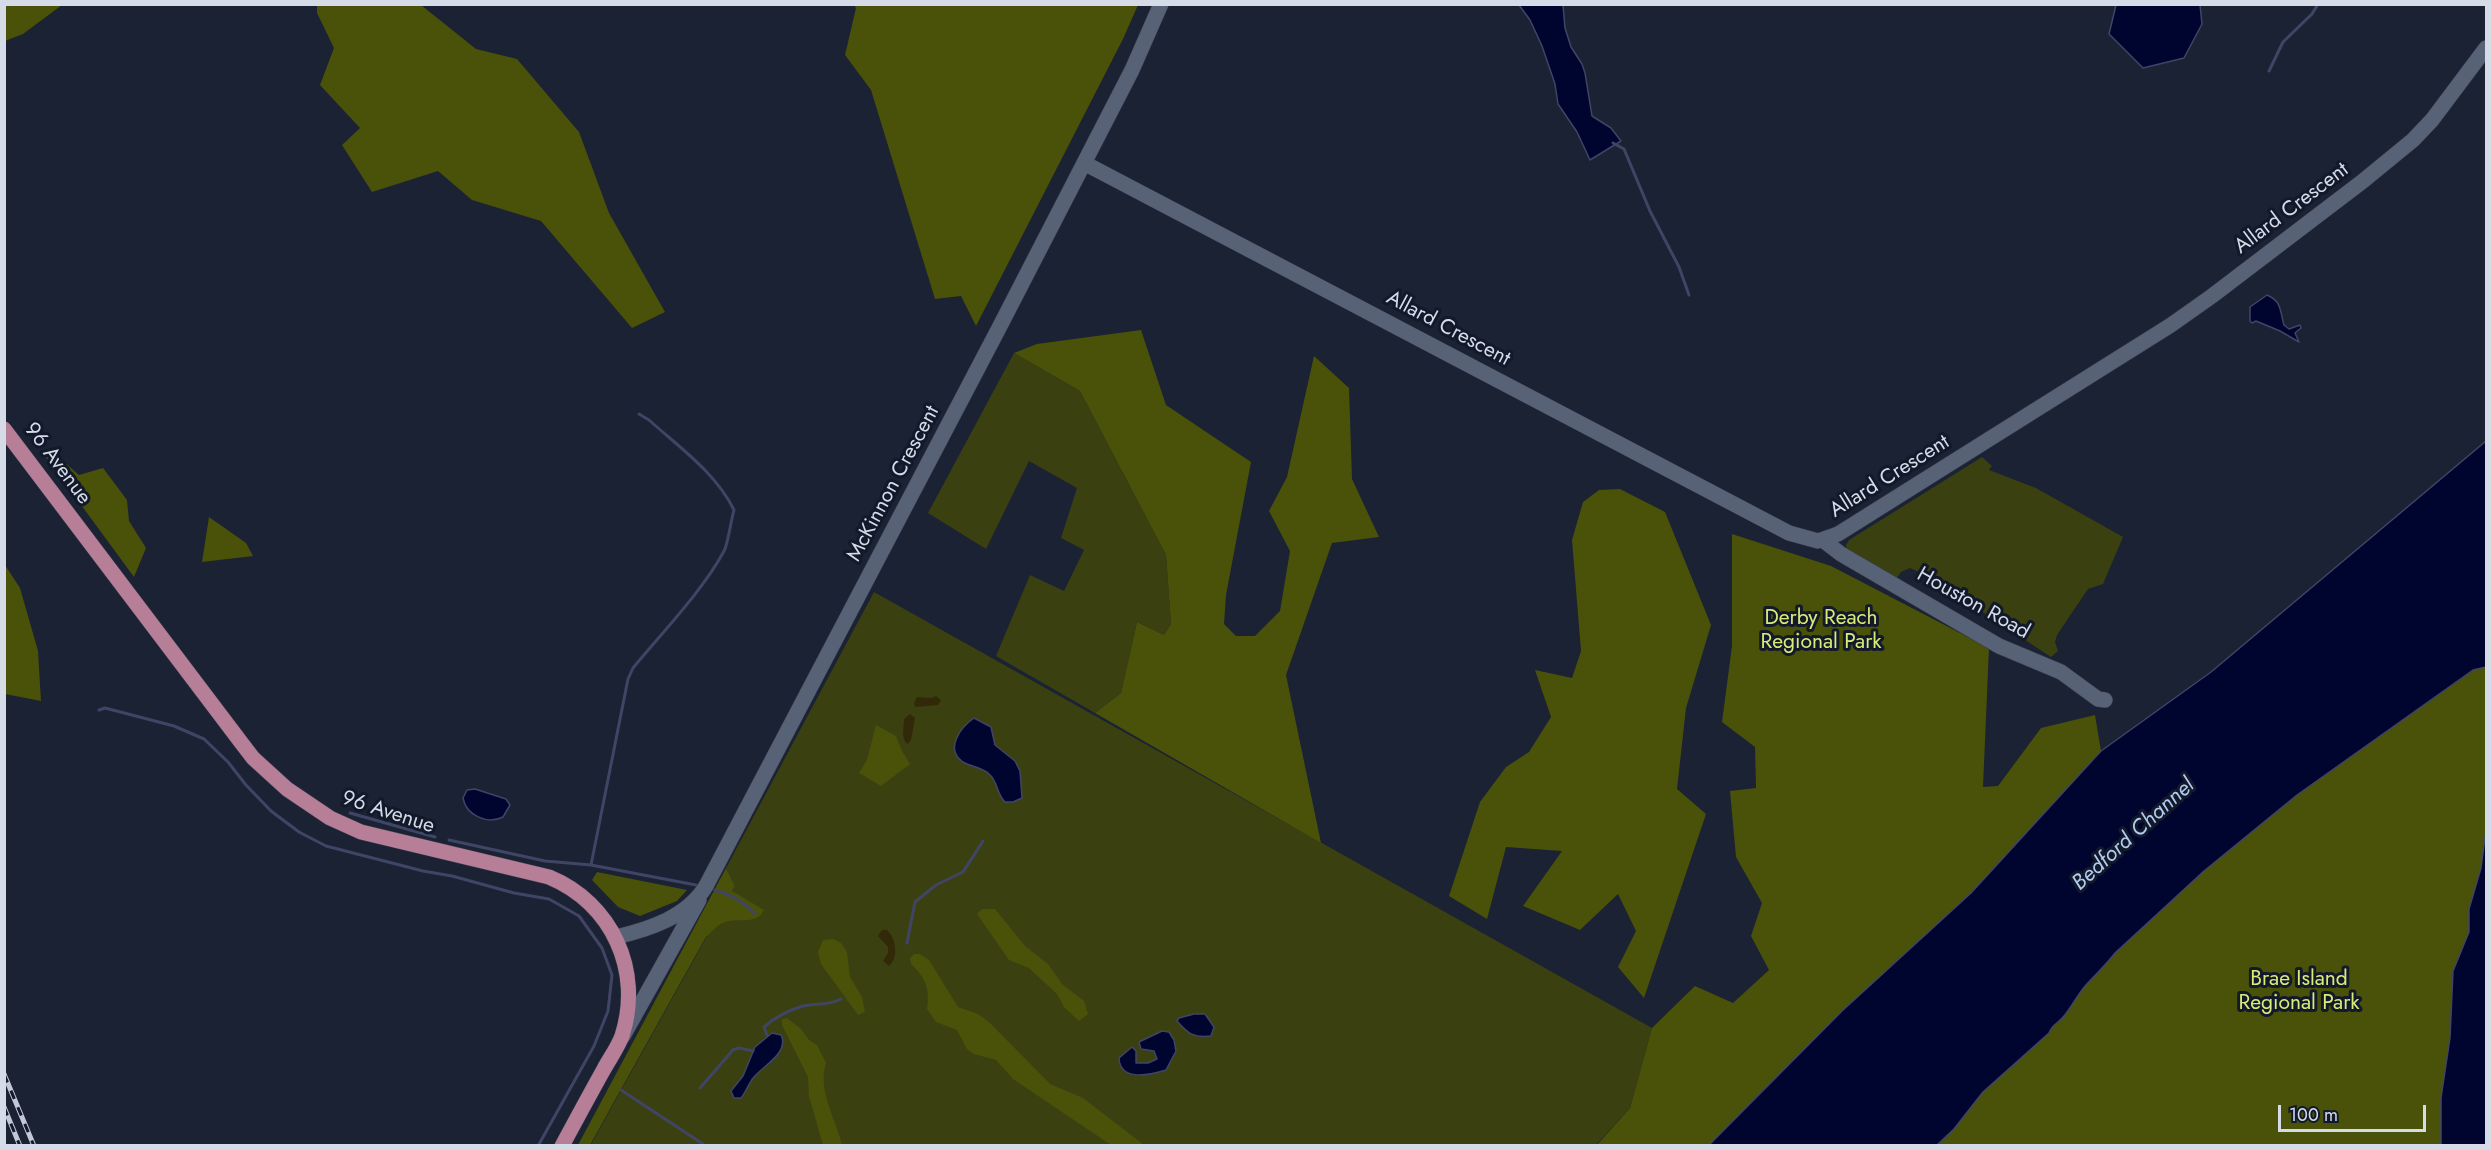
<!DOCTYPE html>
<html>
<head>
<meta charset="utf-8">
<style>
	body { margin:0 }
	#map { position:relative; width:2491px; height:1150px; overflow:hidden; background:#1a2234; font-family:Jost,sans-serif }
	canvas { display:block }
	.frame { position:absolute; inset:0; border:6px solid #d5dbe7; pointer-events:none }
	.scale { position:absolute; left:2278px; top:1105px; width:148px; height:27px; box-sizing:border-box; border:3px solid #d5dbe7; border-top:0; padding-left:8px; font-size:18px; line-height:21px; white-space:nowrap; color:#d5dbe7; -webkit-text-stroke:4px #11192a; paint-order:stroke }
</style>
</head>
<body>
<div id="map">
<canvas width="2491" height="1150"></canvas>
<div class="frame"></div>
<div class="scale">100 m</div>
</div>
<script>
const c = document.querySelector('canvas').getContext('2d');
c.lineJoin = 'round';
function paint(path, color) {
  c.fillStyle = color;
  c.fill(path, 'evenodd');
}
function strokePath(path, color, width, dash) {
  c.strokeStyle = color;
  c.lineWidth = width;
  c.lineCap = dash ? 'butt' : 'round';
  c.setLineDash(dash || []);
  c.stroke(path);
}
function label(font, color, halo, rows, align = 'center') {
  c.font = font + ' Jost,sans-serif';
  c.lineWidth = 6;
  c.setLineDash([]);
  c.textBaseline = 'middle';
  c.strokeStyle = halo;
  c.fillStyle = color;
  for (const [text, x, y, turn = 0] of rows) {
    c.save();
    c.translate(x, y);
    c.rotate((+turn || 0) * Math.PI / 180);
    c.textAlign = isNaN(turn) ? turn : align;
    if (halo) c.strokeText(text, 0, 0);
    c.fillText(text, 0, 0);
    c.restore();
  }
}
paint(new Path2D(`
	M1014,353L1080,391L1166,555L1171,624L1164,635L1137,622L1121,693L1095,713L996,656L1030,575L1064,591L1084,550L1061,538L1077,488L1029,461L986,549L928,513Z
	M1982,457L1992,466L1989,470L2036,488L2123,537L2103,584L2088,589L2057,635L2055,642L2058,651L2051,657L1928,576L1910,568L1901,572L1896,579L1847,550L1846,545L1849,540Z
	M874,592L1652,1028L1630,1108L1596,1145L590,1146L735,886L726,868Z`), '#3b4010');
paint(new Path2D(`
	M5,4H62V5L23,34L5,41Z
	M317,5H421L476,49L517,59L579,132L609,213L665,312L632,328L541,221L472,200L438,171L372,192L342,145L360,128L320,85L334,48L317,13Z
	M854,5H1138L1123,39L976,326L961,296L935,299L871,90L845,55L856,8Z
	M1141,330L1166,405L1251,462L1226,595L1224,624L1236,636H1255L1280,611L1290,551L1269,511L1287,477L1314,356L1349,388L1352,479L1379,537L1332,543L1286,675L1321,843L1095,713L1121,693L1137,622L1164,635L1171,624L1166,555L1080,391L1014,353L1037,344Z
	M43,453H54L79,475L103,468L127,500L129,521L146,548L134,577Z
	M1620,489L1665,512L1711,625L1686,708L1677,789L1706,814L1644,998L1618,967L1636,931L1618,894L1580,930L1523,906L1562,851L1506,847L1487,919L1449,896L1480,802L1506,767L1529,752L1551,717L1535,670L1572,678L1581,651L1572,540L1583,502L1599,490Z
	M209,517L246,543L253,556L202,562Z
	M1732,534L1831,566L1989,648L1983,787L1998,786L2041,728L2095,715L2101,751L1971,893L1842,1011L1709,1145L1596,1146L1630,1108L1652,1028L1695,986L1733,1003L1769,970L1751,936L1762,903L1736,857L1730,791L1756,788L1755,747L1722,722L1732,646Z
	M5,565L20,588L38,651L41,701L5,694Z
	M2478,667H2486V830L2481,868L2469,909V932L2450,1038L2441,1098V1145L1937,1146L1954,1129L1983,1092L2049,1033C2052,1024 2058,1023 2064,1016C2072,1006 2078,994 2086,985C2096,974 2106,965 2115,953L2204,871L2297,795Z
	M876,725L896,736L902,751L910,764L881,786L859,773L867,760Z
	M726,868L735,886L732,891L764,910C756,926 740,917 725,922C718,924 712,932 706,937L590,1145H578Z
	M597,872L687,890L677,901L640,916L618,907L592,880Z
	M982,909H995L1025,946L1048,964L1062,984L1084,1001L1088,1014L1079,1021L1064,1007L1057,994L1029,968L1009,960L977,914Z
	M833,939L841,943L847,952L850,977L862,997L865,1012L858,1015L821,964L818,952L823,940Z
	M914,954H920L929,960L958,1007L978,1014L990,1023L1050,1084L1083,1098L1144,1145H1111L1013,1079L996,1060L974,1054L967,1049L957,1030L936,1022L927,1009C930,989 926,978 911,964L910,958Z
	M787,1018L801,1029L809,1040L817,1045L826,1063C817,1090 836,1119 842,1145H823L809,1096L808,1077L782,1025V1019Z`), '#4a5109');
paint(new Path2D(`
	M936,696L941,700L938,705L915,707L914,703L917,697L931,698Z
	M910,714L915,718L911,740L908,744L905,742L903,735L904,719Z
	M882,930H887C896,938 899,958 889,966L883,961L888,953V947L878,936Z`), '#322908');
const water = new Path2D(`
	M1519,5H1563L1565,28L1571,47L1582,64L1585,73L1592,116L1611,128L1621,141L1590,160L1577,132L1558,104L1555,84L1542,46L1530,20Z
	M2116,5H2200L2202,24L2184,58L2143,68L2109,34Z
	M2267,295C2282,301 2280,312 2284,325L2289,329L2300,325L2301,328L2295,333L2299,342L2280,331L2256,321L2252,323L2250,321V307Z
	M2486,441V667L2473,670L2297,795L2204,871L2115,953C2106,965 2096,974 2086,985C2078,994 2072,1006 2064,1016C2059,1023 2052,1024 2049,1033L1983,1092L1954,1129L1937,1145H1709L1842,1011L1971,893L2101,751L2211,672Z
	M974,718L991,727L995,745L1015,761L1020,771L1022,798L1013,802H1005C996,793 998,781 989,774C982,767 971,767 963,762C944,749 961,727 974,718Z
	M475,789L506,799L510,805L503,817C487,825 466,815 463,798L467,790Z
	M2486,830V1145H2441V1098L2450,1038L2453,971L2469,932V909L2481,868Z
	M1194,1014H1205L1214,1027L1211,1036C1194,1038 1188,1034 1177,1021L1179,1018Z
	M1162,1031L1169,1032L1174,1040L1176,1051L1166,1070C1150,1075 1120,1082 1119,1058L1132,1047L1136,1051V1063H1148L1157,1059L1154,1051L1141,1049L1139,1042Z
	M772,1033L781,1035C790,1052 763,1066 754,1077C748,1084 746,1092 741,1098H734L731,1091L743,1076L755,1047Z`);
paint(water, '#00052f');
strokePath(water, '#404566', 1.5);
strokePath(new Path2D(`
	M2269,71L2283,42L2312,14L2318,4
	M1613,143L1624,149L1650,211L1679,267L1689,295
	M99,710L105,708L174,726L204,739L228,762L246,785L271,811L299,832L326,846L423,871L452,876L514,893L549,899L579,916L602,948L612,975L608,1011L594,1046L538,1146
	M350,813L435,837
	M449,840L545,861L591,865L696,885
	M591,865L628,679L633,668C661,634 704,589 724,551C728,544 731,520 734,510C716,473 679,447 649,420L639,414
	M715,890C731,895 743,901 755,914
	M907,943L915,902L936,885L963,872L983,841
	M767,1035L764,1027C774,1018 790,1010 803,1006C817,1003 828,1006 841,999
	M700,1088L733,1050L739,1048L753,1051
	M621,1090L706,1146`), '#404566', 3);
const minor = new Path2D(`
	M1084,163L1789,533L1818,541L1838,534L2171,325L2212,296L2363,181L2413,140L2432,120L2486,48
	M1824,541L1841,554L1999,646L2061,672L2098,699L2105,700
	M616,937C650,929 687,917 706,886L999,328L1132,70L1161,4
	M623,1036L699,900`);
const major = new Path2D(`
	M4,429L240,741L253,758L287,789L330,818L361,832L549,877C612,903 643,971 622,1036C618,1047 610,1058 604,1069C590,1094 576,1120 562,1146`);
strokePath(minor, '#373d4c', 16);
strokePath(major, '#373d4c', 16);
strokePath(minor, '#586277', 15);
strokePath(major, '#b77e97', 15);
const rail = new Path2D(`
	M4,1074L34,1146
	M4,1107L20,1146`);
strokePath(rail, '#c2c8d5', 5);
strokePath(rail, '#11192a', 3, [9]);
label('21px', '#d5dbe7', '#11192a', [
	["Allard Crescent",2292,209,-37],
	["Allard Crescent",1448,329,28],
	["96 Avenue",57,464,53],
	["Allard Crescent",1890,477,-32],
	["McKinnon Crescent",894,484,-62],
	["Houston Road",1973,604,29],
	["96 Avenue",388,813,18]
]);
label('21px', '#dbeb77', '#11192a', [
	["Derby Reach",1821,619],
	["Regional Park",1821,643],
	["Brae Island",2299,980],
	["Regional Park",2299,1004]
]);
label('italic 22px', '#b3cbef', '#11192a', [
	["Bedford Channel",2134,835,-42]
]);
</script>
</body>
</html>
